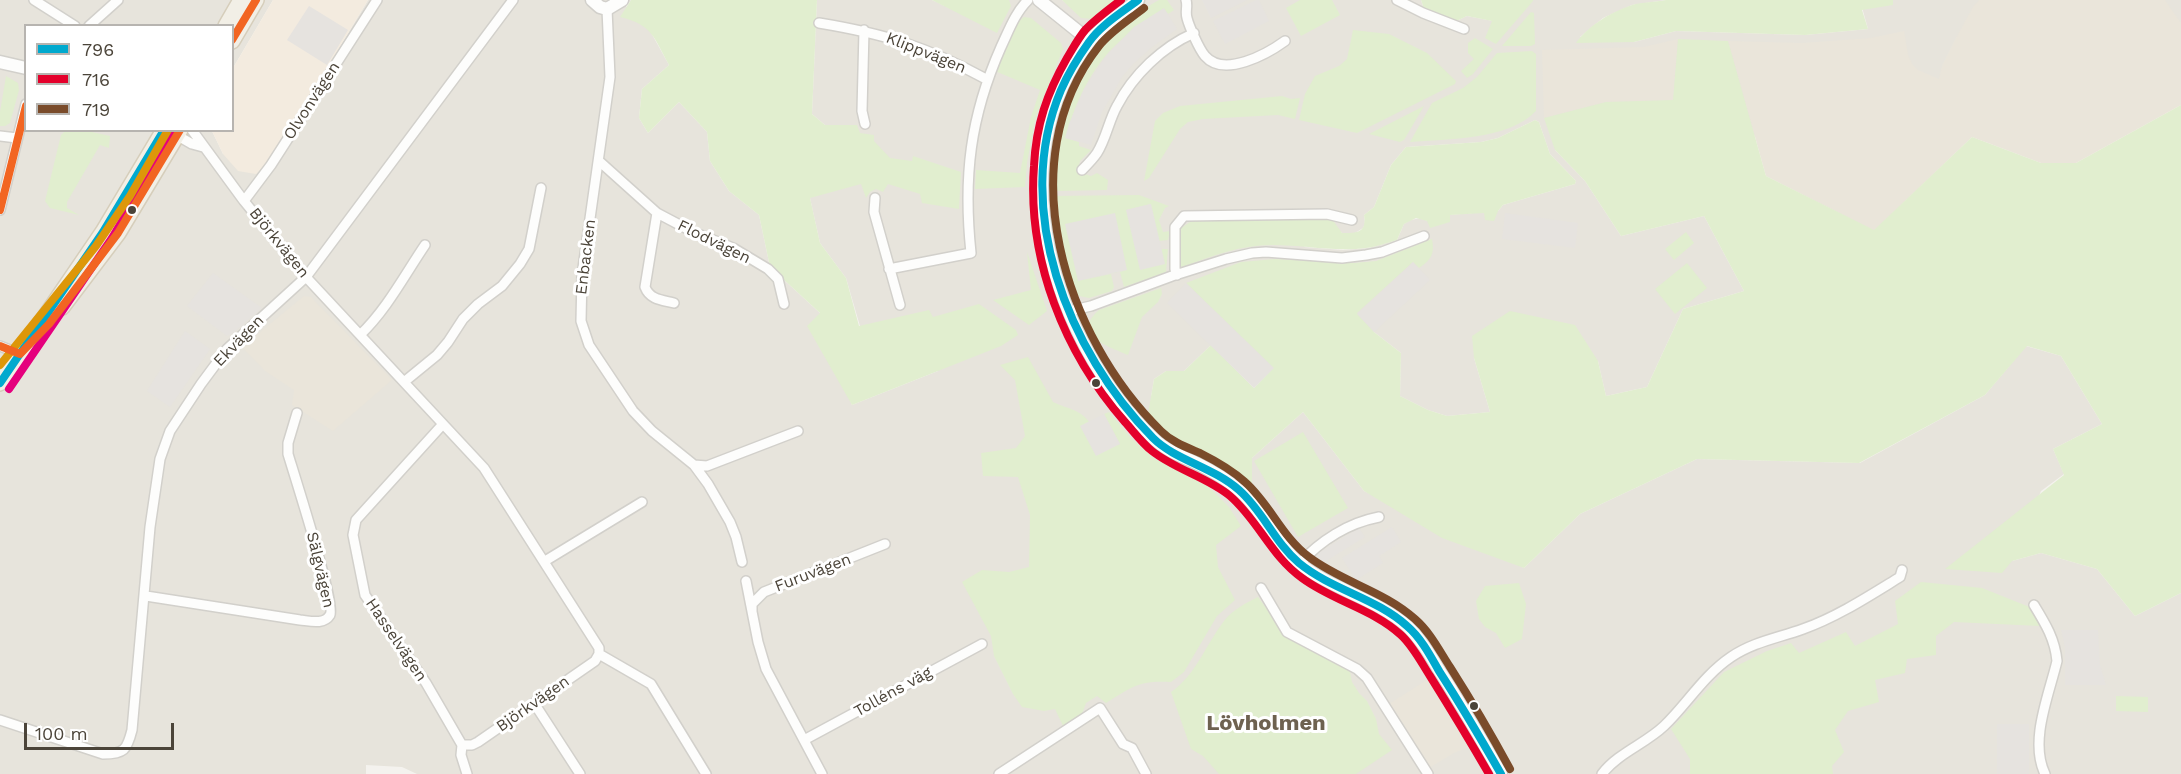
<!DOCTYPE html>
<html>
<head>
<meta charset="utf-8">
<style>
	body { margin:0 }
	#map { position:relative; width:2181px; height:774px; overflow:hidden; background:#f4f2ee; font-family:"Work Sans",sans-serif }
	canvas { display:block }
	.legend { position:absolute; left:24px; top:24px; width:210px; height:108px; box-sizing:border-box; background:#fff; border:2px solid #b7b4b0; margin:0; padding:8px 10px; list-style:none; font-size:18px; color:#4b4439 }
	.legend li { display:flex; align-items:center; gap:12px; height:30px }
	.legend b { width:30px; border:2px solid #b7b4b0 }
	.scale { position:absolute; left:24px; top:723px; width:150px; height:27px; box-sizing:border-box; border:3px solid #4b4439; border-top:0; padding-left:8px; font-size:18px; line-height:21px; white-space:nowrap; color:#4b4439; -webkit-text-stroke:4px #fff; paint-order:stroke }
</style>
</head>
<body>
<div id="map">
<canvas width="2181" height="774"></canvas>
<ul class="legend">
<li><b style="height:8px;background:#00a9ce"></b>796</li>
<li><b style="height:8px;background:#e4002b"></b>716</li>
<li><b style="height:8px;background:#7a4b2a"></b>719</li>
</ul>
<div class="scale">100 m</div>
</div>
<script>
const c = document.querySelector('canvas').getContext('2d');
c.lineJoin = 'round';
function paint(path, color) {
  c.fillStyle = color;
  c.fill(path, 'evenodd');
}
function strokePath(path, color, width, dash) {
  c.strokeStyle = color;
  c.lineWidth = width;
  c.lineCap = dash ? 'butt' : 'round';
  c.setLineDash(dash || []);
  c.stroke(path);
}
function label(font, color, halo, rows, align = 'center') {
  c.font = font + ' "Work Sans",sans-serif';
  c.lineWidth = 6;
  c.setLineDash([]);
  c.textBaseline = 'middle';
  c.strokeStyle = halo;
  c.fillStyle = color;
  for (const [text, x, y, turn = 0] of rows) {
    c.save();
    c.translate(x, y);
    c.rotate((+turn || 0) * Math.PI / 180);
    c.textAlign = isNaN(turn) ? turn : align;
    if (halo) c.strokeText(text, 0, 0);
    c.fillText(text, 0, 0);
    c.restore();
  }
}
paint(new Path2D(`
	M0,0H273L233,68L232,26H26V130L212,131L223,154L274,156L368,0H631L626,6L637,21L649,29L669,65L642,89L639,118L648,133L679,102L707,132L710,161L729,191L759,215L770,267L821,314L852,405L938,371L860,326L846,278L820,243L810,198L857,125H825L812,114L817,0H932L954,10L979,0H1062L1066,3L1090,0H1421L1424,9L1452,23L1467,16L1493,21L1506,0H1666L1632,5L1603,18L1580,37L1634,42L1676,31L1805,35L1868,29L1860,0H2181V105L1555,150L1585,181L1621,236L1704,216L1744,291L1683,309L1647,387L1606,396L1598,361L1474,358L1490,412L1447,416L1428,410L1400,396L1401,353L1374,332L1274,368L1210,346L1184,371H1166L1154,379L1151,397L1170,435L1214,456L1251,483L1252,458L1303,412L1364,491L1524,568L1580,514L1697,459L1860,463L1985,395L2026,346L2061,356L2102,424L2053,449L2064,474L2041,491L2012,561L2041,553L2097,569L2135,616L2181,593V774H417L402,767L366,765V774H0ZM1535,120L1539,122L1550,154L1576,181L1575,184L1503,205L1498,211L1449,215L1427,221L1422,218L1410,220L1404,224L1397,240L1368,248L1343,250L1304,247L1338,230L1342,233H1355L1363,228L1365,224L1364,215L1374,207L1391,165L1406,147L1481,142L1498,138Z`), '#e7e4dc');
paint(new Path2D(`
	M273,0H368L274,156L256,174L238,171L223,154L212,131L232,130L233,68Z`), '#f3ebdf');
paint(new Path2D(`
	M1979,0H2165L2181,23V105L2076,163H2041L1972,137L1874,231L1766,176L1728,41L1803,43L1871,38L1904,31L1908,55L1912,64L1918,70L1939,79L1942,66L1956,38L1973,7Z
	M1678,39L1673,100L1606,102L1544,118L1542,50L1644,47Z
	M304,296L311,297L392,380L333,431L292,405L294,390L265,371L242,347Z
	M1430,678L1469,747L1454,753L1429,768L1389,704Z`), '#eae5da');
paint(new Path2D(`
	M631,0H817L812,114L825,125H857L860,133L874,135V141L890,158L912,161L913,156L961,172L959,209L922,203L920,194L888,184L883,192L876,189L870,192L866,198L861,184L810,198L820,243L846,278L859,326L929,310L933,317L979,304L1016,330L1018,335L1001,346L852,405L807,326L820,313L770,267L759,215L729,191L710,161L707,132L679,102L648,133L639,118L642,89L669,65C654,38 653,25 620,17Z
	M932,0H1009L1011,6L997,33Z
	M1062,0H1119L1093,19L1081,18Z
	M1159,0H1167L1174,10L1168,14L1164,9C1149,19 1132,29 1119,42C1092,66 1074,104 1066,138L1079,142V146L1091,150L1080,161L1078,172L1091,176L1097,173L1108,180L1107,190L1058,191L1050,186C1053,109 1092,37 1159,0Z
	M1300,0H1332L1340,15L1301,36L1286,8Z
	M1421,0H1533V1L1496,44L1485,38L1492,21L1467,16L1452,23L1424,9Z
	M1666,0H1893V5L1862,10L1868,29L1805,35L1676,31L1634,42L1576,43C1588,26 1611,12 1632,5C1642,2 1655,2 1666,0Z
	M1531,12L1534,13L1535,44L1531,46H1502Z
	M1024,17L1031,18L1061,43L1063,49L1036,116L1027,163L1025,187L975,189L976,170L1020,173L1031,117L1040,90L995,71L1018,22Z
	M1353,30L1389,34L1427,53L1456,81L1455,84L1357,133L1299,120L1305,94L1315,76L1339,66L1347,59Z
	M1475,38L1493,49L1473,74L1467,78L1461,71L1474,59L1468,53V43Z
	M1678,39L1728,41L1766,176L1874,230L1972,137L2041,163H2076L2181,105V593L2135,616L2097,569L2041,553L2012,561L2002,573L1945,569L2064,475L2053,449L2102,424L2061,356L2027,346L1985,395L1859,463L1697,459L1580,514L1524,568L1442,538L1364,491L1303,412L1252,458V484L1214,456L1170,435L1148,414L1154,379L1166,371H1184L1211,345L1254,388L1273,368L1186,283L1241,262L1275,259L1354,263L1376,261L1432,239C1435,254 1431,260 1419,268L1413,262L1357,313L1374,332L1401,353L1400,396L1428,410L1447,416L1490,412L1474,358L1472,336L1510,311L1575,325L1598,361L1606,396L1647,387L1683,309L1744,291L1704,216L1621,236L1585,181L1555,150L1544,118L1606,102L1673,100Z
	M1532,51L1536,54V111C1509,140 1447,139 1410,142L1432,103L1463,88L1477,77L1497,53Z
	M6,76L18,83L19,90L10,123L5,126H0V112Z
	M1282,96L1291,99L1300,98L1295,119L1278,115L1203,119L1188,122L1180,129L1149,178L1144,181L1155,121L1163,113L1180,106Z
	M1424,106L1404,140L1400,142L1369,134Z
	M1535,120L1539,122L1550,154L1576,181L1575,184L1503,205L1498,211L1494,221L1485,220L1484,213L1450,215V222L1430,228L1427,221L1416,218L1404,224L1397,240C1387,243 1376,247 1366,248C1334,252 1304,245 1272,245C1240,245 1212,256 1182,267L1179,265L1181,228L1193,220L1332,219L1342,233C1357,233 1367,233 1364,215L1374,207L1391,165L1406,147L1481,142L1498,138Z
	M65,131H87L110,136L109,148L100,145L67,202V208L79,215L50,208L45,201L61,135Z
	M1139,195L1169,206L1165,208L1159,220L1163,232L1170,231L1168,240L1159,241L1150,204L1126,210L1164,264L1161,249H1168L1166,272L1124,287L1120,272L1127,270L1078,281L1111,274L1114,287L1112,291L1089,298L1079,296L1069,286L1057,239L1051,196Z
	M1686,232L1694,243L1674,260L1665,249Z
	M1027,252L1047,311L1029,325L993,300L1031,290Z
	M1687,263L1707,288L1675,314L1655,289Z
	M1161,288L1162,294L1158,302L1142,317L1128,355C1108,346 1070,335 1099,310Z
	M1028,357L1053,402C1065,408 1082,410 1089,422L1081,426L1120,444L1104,414L1109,412L1131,438L1155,459L1209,487L1229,507L1241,526L1216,545L1218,567L1235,600L1217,616L1184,672L1171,682C1139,680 1132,687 1106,703L1097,696L1086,703L1080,719L1064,728L1055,709L1044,711L1022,707L1013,694L994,656L991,636L962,582L982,570L1009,572L1029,567L1030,515L1018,477L983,476L981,453L1016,448L1025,436L1015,380L1000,365Z
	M1303,432L1348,508L1298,537L1254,461Z
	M1921,582L1982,588L2032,608L2040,626L1954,622L1936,636V655L1907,659L1905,673L1875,680L1879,702L1848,711L1835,730L1844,752L1832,766L1833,774H1690V759L1671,729L1724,672L1767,651L1791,643L1799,653L1846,632L1855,646L1898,624L1895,601Z
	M1519,583L1526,604L1522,639L1505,648L1496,633L1485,627L1479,619L1476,601L1485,586Z
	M1258,597L1287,637L1349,667L1352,682L1359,693L1367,701L1376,719L1379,734L1392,750L1356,774H1219L1203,756L1191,749L1171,692C1196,675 1206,644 1224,621C1232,610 1246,603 1258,597Z
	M2116,696L2148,697V712L2116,711Z`), '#e1eecf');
paint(new Path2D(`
	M1202,0H1247L1211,18Z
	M1256,0H1259L1269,21L1225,44L1213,21Z
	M309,6L348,30L327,65L287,40Z
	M1164,8L1177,29L1152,47L1133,64L1122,77L1102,112L1091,145L1065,138L1069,124L1084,89L1106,56L1134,27Z
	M1151,204L1165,264L1140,270L1126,210Z
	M1115,213L1127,270L1078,281L1065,224Z
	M1505,213L1578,223L1575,248L1502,239Z
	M1413,262L1430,280L1374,332L1357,314Z
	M213,273L262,308L233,333L227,336L187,306Z
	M1186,283L1274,368L1254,388L1167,303Z
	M185,331L210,349L170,407L147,391Z
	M1104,414L1120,444L1096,456L1080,426Z
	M1392,527L1401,542L1379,556L1383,563L1356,580L1342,558Z
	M1359,528L1365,537L1321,564L1315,555Z
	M2061,630H2098L2100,665L2106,685H2065V648Z
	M1997,724H2029V774H1997Z`), '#e6e3df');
const minor = new Path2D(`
	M34,0L75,26
	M1186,0C1188,6 1185,12 1187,18C1189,26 1199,49 1205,56C1224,78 1267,54 1285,41
	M1397,0L1423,13L1464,29
	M607,9L610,77L582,275L581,321L589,345L633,411L652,431L694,465L708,484L730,522L736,537L742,562
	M819,23C886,34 927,47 986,79
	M89,26L118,0
	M864,30L862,111L865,124
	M192,130L244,201L306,277L484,468L599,648V654L595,661L478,742L472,745H462
	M173,133L192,144L203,147
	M0,136L17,138
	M599,161L657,213L645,287C650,300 662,300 674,303
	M1082,170C1087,165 1093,159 1097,153C1106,139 1109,120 1117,106C1133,75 1162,47 1194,33
	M875,198L874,212L900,305
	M244,201L271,165L377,0
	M0,210L26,104
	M657,213L693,232L733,248L768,269L778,279L784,304
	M889,269L971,253C963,177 970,117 1001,47C1009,30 1015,13 1028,0
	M1177,275L1175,269V227L1184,216L1327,214L1352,220
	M1069,311L1091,306L1172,276L1226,259L1252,253L1266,252L1342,258L1366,255L1382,252L1424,236
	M360,335C387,309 404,276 425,245
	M0,346L20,354
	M404,382L437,355L448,342L463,319L478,304L502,286L520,264L529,249L541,188
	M443,424L356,520L353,535L365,595L426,683L462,745L461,755L467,774
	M694,465L707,466L798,431
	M545,561L642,502
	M1299,564C1320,541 1348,523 1379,517
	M746,581L758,642L766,669L822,774
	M1261,588L1287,632L1357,669L1367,678L1428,774
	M146,596L300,620C310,621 324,625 330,615C336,605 294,474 288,454V443L297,413
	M2034,605C2045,623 2055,639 2057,661C2049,695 2029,741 2045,774
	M752,611V604L764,592L885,544
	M599,654L651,684L706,774
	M534,703L580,774
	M0,720L103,754C124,754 127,750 132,730L150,527L160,459L170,431L201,384L227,349L306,277L513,0
	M804,740L982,644
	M999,774L1100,708L1123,744L1132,748L1146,774
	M1602,774C1618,753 1645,744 1664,726C1687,704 1703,676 1731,657C1753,642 1778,638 1803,629C1837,617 1869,596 1900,577L1902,570`);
const tertiary = new Path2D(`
	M592,0L600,7L607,9L622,0
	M1039,0L1090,41
	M1138,0C1122,13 1102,25 1089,42C996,162 1054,341 1153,438C1164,449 1178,455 1192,461C1211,470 1231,481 1246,497C1266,518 1277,544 1299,563C1332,590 1375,598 1407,626C1420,638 1430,655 1439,670C1461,704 1481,739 1501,774
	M0,62L26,68`);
const primary = new Path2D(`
	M226,26L241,0
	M232,41L256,0
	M62,307L118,233L180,130
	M0,383L103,232L164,130`);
strokePath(minor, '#d2d0cb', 12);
strokePath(tertiary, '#d2d0cb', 15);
strokePath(primary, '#d6cebb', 18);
strokePath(minor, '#fdfdfc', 9);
strokePath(tertiary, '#fdfdfc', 12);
strokePath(primary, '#f2efe6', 15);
strokePath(new Path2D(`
	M1138,0C1121,13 1101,25 1089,42C1079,56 1068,74 1061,90C1011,208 1068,352 1153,438C1175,460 1213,467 1239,490C1263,511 1275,543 1299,563C1332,590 1376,598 1407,626C1421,638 1430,655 1439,671C1461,705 1481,739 1501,774
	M0,383L103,232L164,130`), '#00a9ce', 8);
strokePath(new Path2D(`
	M1121,0C1109,9 1097,18 1086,29C1079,37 1073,48 1067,58C1047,93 1036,125 1034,166C1027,259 1064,353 1125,422C1134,432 1142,443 1152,451C1176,470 1207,477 1230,496C1258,520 1271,556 1302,578C1333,601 1373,609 1401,635C1413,646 1421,662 1430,676C1450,708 1470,741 1489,774`), '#e4002b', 8);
strokePath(new Path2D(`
	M1144,8C1129,20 1111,31 1099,46C1008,162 1065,337 1161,431C1172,442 1186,447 1200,453C1216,461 1232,470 1245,482C1270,504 1282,537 1309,557C1342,582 1384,591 1415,619C1430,632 1439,650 1450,667C1471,700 1491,734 1510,769`), '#7a4b2a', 8);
strokePath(new Path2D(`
	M9,389L112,238L173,135`), '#e5007d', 8);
strokePath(new Path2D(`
	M0,365L96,246L130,196L168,130`), '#dd9709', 8);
strokePath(new Path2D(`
	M232,40L256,0
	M0,210L26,106
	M0,346L20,354L49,324L118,233L180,130`), '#f26522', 8);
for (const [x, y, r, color] of [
	[132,210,5,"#4b4439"],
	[1096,383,5,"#4b4439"],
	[1474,706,5,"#4b4439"]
]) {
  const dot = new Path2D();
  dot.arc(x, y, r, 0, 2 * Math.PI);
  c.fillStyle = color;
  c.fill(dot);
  strokePath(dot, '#fff', 2);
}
label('16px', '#4b4439', '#fff', [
	["Klippvägen",926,53,22],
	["Olvonvägen",312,101,-57],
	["Flodvägen",714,242,26],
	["Björkvägen",279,243,51],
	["Enbacken",586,257,-83],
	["Ekvägen",239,341,-46],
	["Sälgvägen",320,570,77],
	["Furuvägen",813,573,-21],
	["Hasselvägen",396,640,56],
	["Tolléns väg",893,692,-29],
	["Björkvägen",533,704,-35]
]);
label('bold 22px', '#6e6250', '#fff', [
	["Lövholmen",1266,724]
]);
</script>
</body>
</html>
